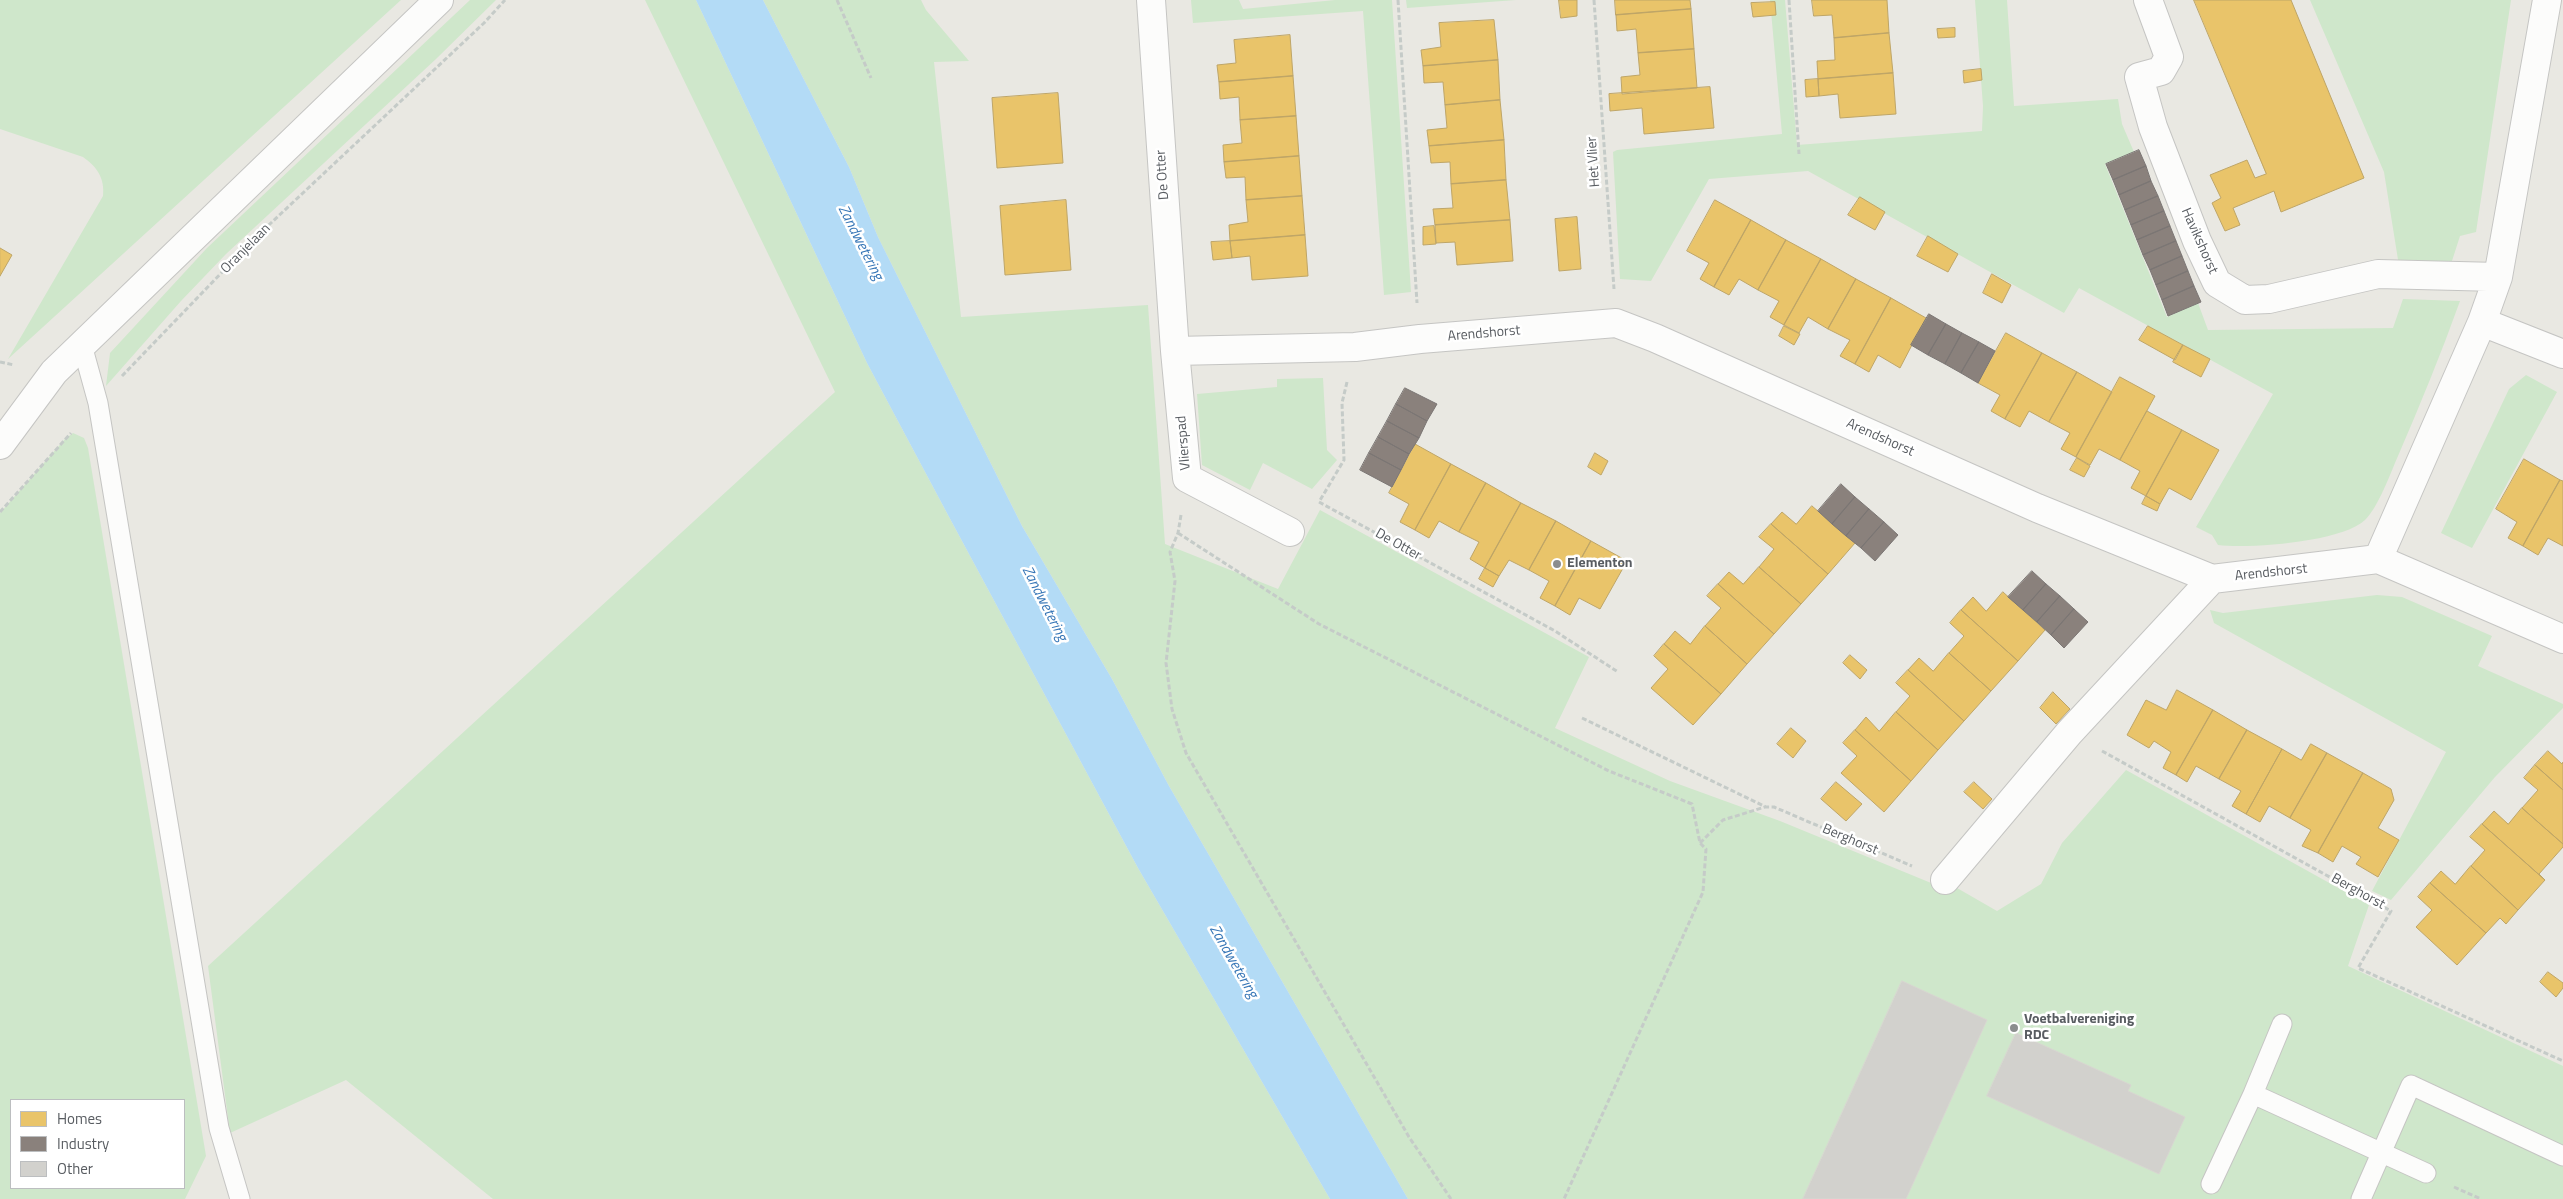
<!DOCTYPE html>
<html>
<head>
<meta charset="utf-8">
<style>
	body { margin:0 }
	#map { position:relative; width:2563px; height:1199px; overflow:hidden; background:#e9e8e2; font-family:"Titillium Web",sans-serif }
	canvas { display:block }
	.legend { position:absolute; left:10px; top:1099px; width:175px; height:90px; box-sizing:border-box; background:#fff; border:1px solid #bcbec0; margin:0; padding:6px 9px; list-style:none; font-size:15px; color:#585c61 }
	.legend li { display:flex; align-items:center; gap:10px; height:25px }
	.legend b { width:25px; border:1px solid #bcbec0 }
</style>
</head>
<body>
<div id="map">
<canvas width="2563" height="1199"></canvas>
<ul class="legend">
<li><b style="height:14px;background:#e9c46a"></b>Homes</li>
<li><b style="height:14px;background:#8a817c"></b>Industry</li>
<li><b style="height:14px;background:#d2d1cd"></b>Other</li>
</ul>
</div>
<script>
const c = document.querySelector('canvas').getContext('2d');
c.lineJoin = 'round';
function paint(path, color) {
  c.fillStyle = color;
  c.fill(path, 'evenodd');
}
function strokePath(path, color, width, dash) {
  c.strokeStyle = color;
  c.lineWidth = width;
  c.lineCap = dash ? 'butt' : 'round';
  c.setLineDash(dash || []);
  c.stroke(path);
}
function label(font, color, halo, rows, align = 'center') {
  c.font = font + ' "Titillium Web",sans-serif';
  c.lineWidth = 5;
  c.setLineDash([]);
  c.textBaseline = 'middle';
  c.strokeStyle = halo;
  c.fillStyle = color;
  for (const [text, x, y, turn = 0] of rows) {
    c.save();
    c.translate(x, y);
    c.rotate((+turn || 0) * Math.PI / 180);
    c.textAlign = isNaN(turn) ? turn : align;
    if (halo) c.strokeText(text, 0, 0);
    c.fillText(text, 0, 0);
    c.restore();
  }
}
paint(new Path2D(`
	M0,0H401L8,359L103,196C105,178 97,167 83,157L0,129Z
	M470,0H496L436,59L226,254L181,301L106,386L110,353L207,248Z
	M645,0H696L867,363L948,515L1138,868L1330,1199H493L346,1080L230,1133L208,966L835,392Z
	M763,0H921L926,10L969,61L934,62L961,317L1148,305L1165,544L1278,589L1320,510L1589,657L1555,728L1670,781L1780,821L1936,885L1957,888L1997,911L2041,884L2062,843L2126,770L2369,905L2348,966L2563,1066V1199H1408L1169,786L1112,679L1022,526L878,237L849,167Z
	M1191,0H1239L1243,9L1335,0H1392L1411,292L1384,295L1363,11L1193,23Z
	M1406,0H1516L1407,8Z
	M1770,0H1785L1797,145L1982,131L1983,106L1975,0H2007L2014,106L2118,99L2122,124L2134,152L2105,164L2167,317L2198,303L2208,330L2393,328L2403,299L2460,301C2441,354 2420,405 2398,456C2390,474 2379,506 2365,520C2342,542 2249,549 2218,545L2212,535L2196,527L2273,394L2079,288L2064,313L1808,171L1709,179L1651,281L1620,279L1613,152L1617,150L1782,134Z
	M2310,0H2511L2476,232L2460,236L2451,264L2399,266L2384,172Z
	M2526,375L2557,392L2472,548L2441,533L2509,389Z
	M1323,378L1327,450L1337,460L1312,489L1263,463L1250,490L1202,465L1197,394L1277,387V379Z
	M73,433L84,438L88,448L206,1156L185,1199H0V513L65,439ZM184,1100V1188H11V1100Z
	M2377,595L2402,597L2492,636L2478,666L2563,704V708L2495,777L2391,900L2372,891L2446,752L2214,623L2210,610L2223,613Z`), '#cfe7cb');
paint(new Path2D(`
	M696,0H763L849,167L878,237L1022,526L1112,679L1169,786L1408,1199H1330L1138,868L948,515L867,363Z`), '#b3dbf6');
const homes = new Path2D(`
	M1559,0H1577V16L1561,18Z
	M1615,0H1690L1691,9L1616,15Z
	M1812,0H1887L1889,33L1834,38L1832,15L1814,16Z
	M2194,0H2291L2364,178L2281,212L2274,191L2233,208L2240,225L2225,231L2212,203L2221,198L2210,175L2247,160L2255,178L2266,174Z
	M1775,2L1776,15L1753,17L1751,3Z
	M1691,9L1694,49L1638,53L1636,29L1617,31L1616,15Z
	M1494,20L1498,60L1423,66L1421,50L1441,47L1439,23Z
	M1955,28V37L1938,38L1937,29Z
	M1889,33L1893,73L1818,79L1817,61L1835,60L1834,38Z
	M1290,35L1293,76L1219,82L1217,65L1236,63L1234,40Z
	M1694,49L1697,88L1622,94L1621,77L1640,75L1638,53Z
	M1498,60L1500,100L1445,105L1443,82L1424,83L1423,66Z
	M1981,69L1982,80L1964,83L1963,71Z
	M1893,73L1896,114L1840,118L1838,94L1819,96L1818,79Z
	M1293,76L1296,116L1240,120L1239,97L1220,99L1219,82Z
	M1818,79L1819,96L1806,97L1805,80Z
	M1710,87L1714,128L1644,134L1642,108L1610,111L1609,94Z
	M1058,93L1063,163L997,168L992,98Z
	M1500,100L1504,140L1429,146L1427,130L1447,128L1445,105Z
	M1296,116L1299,156L1224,162L1223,145L1242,143L1240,120Z
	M1504,140L1506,180L1451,184L1450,162L1431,163L1429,146Z
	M1299,156L1302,196L1246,200L1245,177L1226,178L1224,162Z
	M1506,180L1510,220L1435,225L1433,209L1453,208L1451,184Z
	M1302,196L1305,235L1230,241L1229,225L1248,222L1246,200Z
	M1860,197L1885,212L1875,230L1848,215Z
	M1066,200L1071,270L1005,275L1000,206Z
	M1715,200L1751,220L1714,287L1700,279L1709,263L1687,251Z
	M1577,217L1581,269L1559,271L1555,219Z
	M1510,220L1513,261L1457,265L1455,242L1436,243L1435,225Z
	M1751,220L1786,240L1758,290L1739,279L1729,295L1714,287Z
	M1434,226L1436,244L1423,245V227Z
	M1305,235L1308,276L1252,280L1250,256L1232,258L1230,241Z
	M1928,236L1958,254L1948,272L1917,256Z
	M1786,240L1821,259L1784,325L1770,317L1779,301L1758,290Z
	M1230,241L1232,258L1213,260L1211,242Z
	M0,248L12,255L0,276Z
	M1821,259L1856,279L1828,329L1808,317L1799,333L1784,325Z
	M1992,274L2011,285L2002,303L1983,293Z
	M1856,279L1891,298L1855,364L1840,356L1850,340L1828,329Z
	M1891,298L1926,318L1900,368L1878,355L1869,372L1855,364Z
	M1784,326L1800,334L1794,345L1779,336Z
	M2148,326L2183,345L2175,360L2139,340Z
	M2006,333L2042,353L2005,419L1991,411L2000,395L1978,383Z
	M2183,345L2210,359L2201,377L2173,362Z
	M2042,353L2077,372L2049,422L2029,411L2020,427L2005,419Z
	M2077,372L2112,392L2076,457L2061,449L2070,433L2049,422Z
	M2120,377L2155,396L2120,460L2099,449L2090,465L2076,457Z
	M2147,411L2182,430L2146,496L2131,488L2140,471L2120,460Z
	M2182,430L2219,450L2191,500L2169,488L2160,504L2146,496Z
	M1415,444L1451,464L1415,530L1400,522L1409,504L1389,493Z
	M1595,453L1608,461L1601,475L1588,467Z
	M2077,458L2090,466L2084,477L2070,470Z
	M2524,459L2560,480L2523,546L2508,538L2517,522L2496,509Z
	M1451,464L1486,483L1459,532L1439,521L1429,538L1415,530Z
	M2560,480L2563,481V546L2548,538L2538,555L2523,546Z
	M1486,483L1521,503L1485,568L1470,559L1479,542L1459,532Z
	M2146,496L2160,504L2157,511L2142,504Z
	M1521,503L1556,521L1529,570L1509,560L1499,576L1485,568Z
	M1812,506L1855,543L1828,574L1771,524L1782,512L1796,524Z
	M1556,521L1591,541L1555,606L1540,598L1549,581L1529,570Z
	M1771,524L1828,574L1801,604L1759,567L1774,549L1759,537Z
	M1591,541L1627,561L1600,609L1579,598L1570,615L1555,606Z
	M1759,567L1801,604L1774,634L1718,584L1729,572L1743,584Z
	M1485,568L1499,576L1493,587L1479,579Z
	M1718,584L1774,634L1747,664L1705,626L1721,608L1707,596Z
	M2003,592L2045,630L2018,661L1961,610L1973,597L1986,611Z
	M1961,610L2018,661L1991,691L1949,653L1964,636L1950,623Z
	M1705,626L1747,664L1721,694L1664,644L1675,631L1690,644Z
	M1664,644L1721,694L1693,725L1651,688L1668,669L1654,656Z
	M1949,653L1991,691L1964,721L1908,670L1919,658L1933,671Z
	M1850,655L1867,670L1860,679L1843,663Z
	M1908,670L1964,721L1938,750L1896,712L1910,696L1896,683Z
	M2177,690L2213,710L2176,775L2163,768L2171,752L2154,741L2149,748L2127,735L2146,700L2166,710Z
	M2053,692L2070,709L2056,724L2040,708Z
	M2213,710L2247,730L2219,779L2196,766L2187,782L2176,775Z
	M1896,712L1938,750L1911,781L1855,730L1866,717L1879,731Z
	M1791,728L1806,741L1793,758L1777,744Z
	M1855,730L1911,781L1884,812L1841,773L1857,756L1843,743Z
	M2247,730L2282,749L2246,814L2232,806L2241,791L2219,779Z
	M2311,744L2327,753L2290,818L2269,806L2260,822L2246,814L2282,749L2301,760Z
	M2548,751L2562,764L2563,762V790L2535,765Z
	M2327,753L2363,773L2318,853L2302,846L2311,830L2290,818Z
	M2535,765L2563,790V844L2522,808L2538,790L2524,778Z
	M2363,773L2391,789L2394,800L2378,828L2399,840L2378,877L2356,864L2361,857L2342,846L2333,862L2318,853Z
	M1836,782L1862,804L1846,821L1821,799Z
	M1974,782L1992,799L1983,809L1964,792Z
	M2522,808L2563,844V847L2539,874L2545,880L2482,824L2494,811L2508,824Z
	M2482,824L2545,880L2518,910L2471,866L2485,850L2470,837Z
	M2471,866L2518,910L2506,924L2500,918L2486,933L2430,883L2441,871L2455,884Z
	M2430,883L2486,933L2457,965L2416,927L2432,910L2418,897Z
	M2548,972L2563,983V988L2556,997L2540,982Z`);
paint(homes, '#e9c46a');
strokePath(homes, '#bea567', 1);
const industry = new Path2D(`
	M2139,150L2146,166L2113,180L2106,164Z
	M2146,166L2151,181L2119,195L2113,180Z
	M2151,181L2158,196L2125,210L2119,195Z
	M2158,196L2164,211L2131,225L2125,210Z
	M2164,211L2170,226L2137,240L2131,225Z
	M2170,226L2176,241L2143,255L2137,240Z
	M2176,241L2182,256L2150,270L2143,255Z
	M2182,256L2188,271L2156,285L2150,270Z
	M2188,271L2194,286L2162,300L2156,285Z
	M2194,286L2201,302L2168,316L2162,300Z
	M1929,314L1946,324L1928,355L1911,345Z
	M1946,324L1962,333L1945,364L1928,355Z
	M1962,333L1979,342L1961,373L1945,364Z
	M1979,342L1995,351L1978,383L1961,373Z
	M1405,388L1437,404L1427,421L1396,404Z
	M1396,404L1427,421L1419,438L1387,421Z
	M1387,421L1419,438L1409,454L1378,437Z
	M1378,437L1409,454L1401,470L1369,453Z
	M1369,453L1401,470L1392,487L1360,470Z
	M1841,484L1855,497L1832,524L1818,511Z
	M1855,497L1869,509L1846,536L1832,524Z
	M1869,509L1884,522L1861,548L1846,536Z
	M1884,522L1898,535L1875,561L1861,548Z
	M2032,571L2046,584L2023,610L2008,597Z
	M2046,584L2060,596L2037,622L2023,610Z
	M2060,596L2074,609L2051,635L2037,622Z
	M2074,609L2088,622L2064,648L2051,635Z`);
paint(industry, '#8a817c');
strokePath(industry, '#7b7674', 1);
const building = new Path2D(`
	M1902,981L1987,1020L1906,1199H1803Z
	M2016,1033L2131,1085L2128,1091L2185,1117L2159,1174L1987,1096Z`);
paint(building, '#d2d1cd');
strokePath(building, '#d8d6d1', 1);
const service = new Path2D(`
	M82,345L98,403L219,1128L240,1199
	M2253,1094L2282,1024
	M2211,1184L2253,1094L2426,1173
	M2361,1199L2411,1085L2563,1156`);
const minor = new Path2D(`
	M1151,0L1175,351L1187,478L1290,532
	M2148,0L2169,57L2161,71L2139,77L2153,127L2197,241L2217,283L2245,300L2269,299L2378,274L2498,277
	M2482,322L2563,354
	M1175,351L1355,347L1420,339L1616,323L1655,338L2037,508L2212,579L2378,559L2563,639
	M2378,559L2482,322L2498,277L2547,0
	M1945,880L2069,733L2212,579`);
const tertiary = new Path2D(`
	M0,445L54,372L439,0`);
strokePath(service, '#c5c5c3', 21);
strokePath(minor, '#c5c5c3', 30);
strokePath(tertiary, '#c5c5c3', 30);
strokePath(new Path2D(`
	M837,0L871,78
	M1398,0L1417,303
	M1594,0L1614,289
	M1789,0L1799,154
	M0,362L14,365
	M122,376L255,238L484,23L505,0
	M1347,382L1342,403L1344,460L1319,502L1555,631L1618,672
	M0,512L71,433
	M1181,515L1178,533L1170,552L1175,581L1166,663L1172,709L1186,753L1409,1137L1451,1199
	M1178,533L1319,624L1609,771L1692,804L1700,843L1706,849L1703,892L1564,1199
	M1582,718L1766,807H1774L1912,866
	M2102,751L2391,911L2358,968L2563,1061
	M1700,843L1723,820L1765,807
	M2454,1187L2481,1199`), '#c5cbc8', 3, [5, 2.5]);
strokePath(service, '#fcfcfb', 19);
strokePath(minor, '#fcfcfb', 28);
strokePath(tertiary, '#fcfcfb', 28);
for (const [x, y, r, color] of [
	[1557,564,5,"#8b8d8e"],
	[2014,1028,5,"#8b8d8e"]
]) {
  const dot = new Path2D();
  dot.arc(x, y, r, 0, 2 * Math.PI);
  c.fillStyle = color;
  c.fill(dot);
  strokePath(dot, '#fff', 2);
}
label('14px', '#585c61', '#fff', [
	["Het Vlier",1594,162,-94],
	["De Otter",1163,175,-94],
	["Havikshorst",2199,241,66],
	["Oranjelaan",246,249,-45],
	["Arendshorst",1484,334,-5],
	["Arendshorst",1880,438,24],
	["Vlierspad",1184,443,-95],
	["De Otter",1398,545,29],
	["Arendshorst",2271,573,-6],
	["Berghorst",1850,840,23],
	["Berghorst",2358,892,29]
]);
label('bold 14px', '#585c61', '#fff', [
	["Elementon",1567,564],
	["Voetbalvereniging",2024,1020],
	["RDC",2024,1036]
], 'left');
label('italic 15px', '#3575b6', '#fff', [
	["Zandwetering",860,243,63],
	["Zandwetering",1044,604,63],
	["Zandwetering",1233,962,60]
]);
</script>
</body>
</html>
